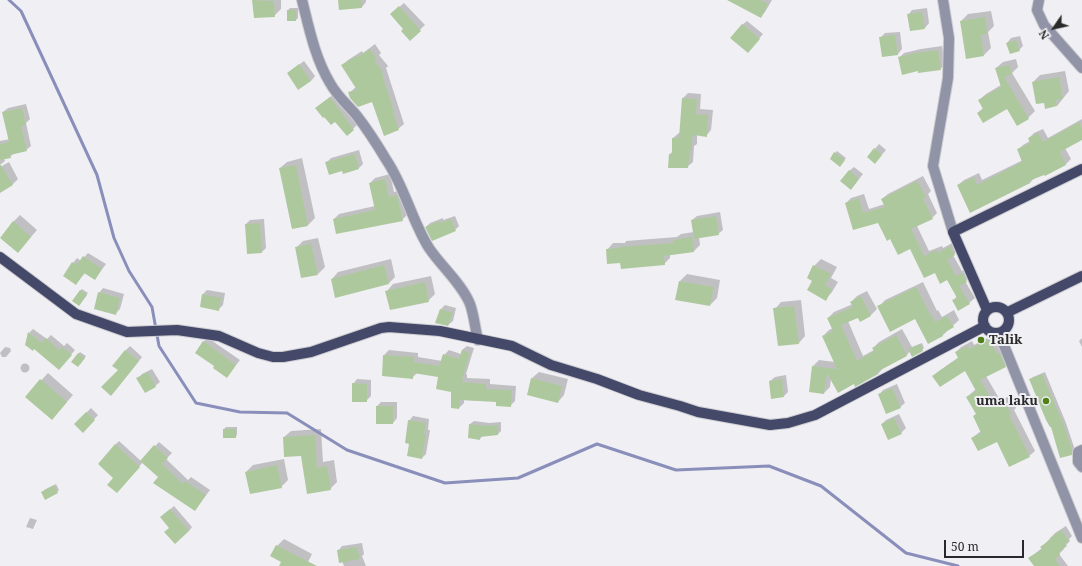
<!DOCTYPE html>
<html>
<head>
<meta charset="utf-8">
<style>
	body { margin:0 }
	#map { position:relative; width:1082px; height:566px; overflow:hidden; background:#f0f0f4; font-family:"Noto Serif",serif }
	canvas { display:block }
	.north { position:absolute; left:1034px; top:8px; width:40px; height:40px; -webkit-text-stroke:3px #f0f0f4; paint-order:stroke; rotate:236deg; font-size:11px; font-weight:700; line-height:16px; text-align:center; color:#29292a }
	.north::after { content:''; display:block; margin:auto; width:14px; height:18px; background:#29292a; clip-path:polygon(50% 0,100% 100%,50% 72%,0 100%) }
	.scale { position:absolute; left:944px; top:540px; width:80px; height:18px; box-sizing:border-box; border:2px solid #29292a; border-top:0; padding-left:5px; font-size:12px; line-height:14px; white-space:nowrap; color:#29292a; -webkit-text-stroke:3px #f0f0f4; paint-order:stroke }
</style>
</head>
<body>
<div id="map">
<canvas width="1082" height="566"></canvas>
<div class="north">N</div>
<div class="scale">50 m</div>
</div>
<script>
const c = document.querySelector('canvas').getContext('2d');
c.lineJoin = 'round';
function paint(path, color) {
  c.fillStyle = color;
  c.fill(path, 'evenodd');
}
function strokePath(path, color, width, dash) {
  c.strokeStyle = color;
  c.lineWidth = width;
  c.lineCap = dash ? 'butt' : 'round';
  c.setLineDash(dash || []);
  c.stroke(path);
}
function label(font, color, halo, rows, align = 'center') {
  c.font = font + ' "Noto Serif",serif';
  c.lineWidth = 4;
  c.setLineDash([]);
  c.textBaseline = 'middle';
  c.strokeStyle = halo;
  c.fillStyle = color;
  for (const [text, x, y, turn = 0] of rows) {
    c.save();
    c.translate(x, y);
    c.rotate((+turn || 0) * Math.PI / 180);
    c.textAlign = isNaN(turn) ? turn : align;
    if (halo) c.strokeText(text, 0, 0);
    c.fillText(text, 0, 0);
    c.restore();
  }
}
paint(new Path2D(`
	M253,0H281V9L274,16L255,17Z
	M339,0H366V2L362,7Z
	M741,0H772L765,12L761,17Z
	M404,3L425,25L410,39L396,10Z
	M290,8H298V18L296,20L288,10Z
	M927,8L929,23L925,28L908,15L912,10Z
	M991,11L994,26L988,32L991,48L984,55L961,21L968,14Z
	M747,21L763,34L752,47L742,25Z
	M900,32L902,49L898,54L880,38L885,33Z
	M1020,36L1023,46L1019,50L1007,43L1011,38Z
	M375,44L381,53L379,55L388,66L386,68L404,124L398,129L372,101L349,93L356,87L343,65L348,60L362,51L363,53Z
	M942,46L945,65L940,69L900,57L904,53L921,49Z
	M1016,59L1018,67L1012,73L1035,111L1028,118L1007,108L978,113L983,108L979,100L986,94L1001,85L996,68L1003,62Z
	M304,61L315,76L311,81L288,73Z
	M1065,71L1069,91L1057,106L1045,102L1033,82L1040,75Z
	M688,93L701,94L700,109L713,110L711,130L706,136L697,135V144L694,146L693,162L687,167H669L670,154L673,151V138L679,133H680L683,98Z
	M334,94L357,125L353,129L335,120L321,104Z
	M26,104L30,119L26,123L31,146L26,150L14,153L10,157L4,158L5,161L0,165V141L10,139L3,112L8,108Z
	M1082,119V139L1065,148L1071,159L1066,164L1045,174L1034,178L1030,183L970,212L958,185L964,180L979,173L982,180L1023,160L1018,150L1023,145L1030,141L1029,138L1034,133L1043,129L1048,138Z
	M879,144L886,150L879,158L868,157Z
	M359,150L363,164L359,168L344,173L343,170L326,163L331,158Z
	M837,151L846,158L842,163L835,153Z
	M302,158L315,218L308,225L292,228L280,168L287,162Z
	M9,162L18,179L12,185L0,192V167Z
	M854,167L863,174L855,184L849,171Z
	M390,174L394,192L402,190L408,214L402,220L334,219L339,214L375,206L370,183L375,178Z
	M923,176L931,191L928,194L937,213L932,218L917,226L929,251L942,246L943,248L956,241L960,249L953,255L962,271L967,268L972,276L965,281L975,298L969,303L958,309L953,301L957,296L947,279L935,272L910,247L891,238L878,221L854,229L846,203L851,198L864,194L869,209L885,204L882,199L888,194Z
	M720,212L723,230L718,234L699,237L700,245L694,251L670,254V258L664,264L621,262L607,250L613,243H625L626,241L677,237L681,234L694,232L692,220L697,216Z
	M20,215L37,230L18,252L13,222Z
	M455,216L459,226L455,230L426,227L430,223L443,218V220Z
	M264,219L266,248L262,252L246,224L250,220Z
	M318,238L325,267L318,274L296,248L303,241Z
	M88,253L106,264L95,279L85,273L76,284L73,263L77,258L81,261Z
	M391,259L395,277L389,283L332,279L338,272Z
	M821,259L837,267L831,278L838,282L832,292L826,299L813,281L814,266Z
	M687,274L720,280L717,298L710,305L680,281Z
	M431,276L435,294L428,301L387,291L393,284Z
	M923,282L937,311L938,310L942,317L954,310L959,320L942,336L916,318L879,307L885,300Z
	M103,288L124,294L120,309L115,314L99,293Z
	M82,289L88,293L80,303V291Z
	M207,290L225,293L223,305L218,310L203,294Z
	M867,291L877,309L871,315L861,320L859,317L848,321L863,356L874,350L873,348L879,342L902,329L912,347L922,343L924,348L922,350L910,351L907,355L884,367L878,374L855,385L854,383L831,378L830,387L824,393L813,366L819,360L835,362L823,336L829,330L833,328L828,318L834,312L853,304L851,302L857,296Z
	M801,300L805,336L799,343L775,309L781,302Z
	M445,305L456,308L453,321L448,325L441,309Z
	M33,329L47,339L51,335L64,346L67,343L75,350L63,364L29,333Z
	M995,334L1010,361L1005,366L986,376L1000,400L1010,396L1016,408L1014,410L1035,451L1029,456L998,441L972,438L981,431L977,414L967,397L976,389L965,369L934,376L939,371L959,357L956,352L961,347L972,341L974,345Z
	M208,338L240,360L227,377L216,366L203,342Z
	M1082,338V347L1079,341Z
	M130,346L142,357L115,391L119,370L125,351Z
	M467,346L474,348L466,374L467,375V378L490,379V384L516,386L515,401L510,406L497,401L464,400V403L459,408L452,391L440,376L417,373L412,378L384,355L389,350L418,353V357L442,361L444,355L449,350L461,354L462,350Z
	M5,347L10,348L11,351L6,357H2L0,353Z
	M80,352L86,356L80,364L78,354Z
	M20.5 368a4.5 4.5 0 1 1 9 0a4.5 4.5 0 1 1-9 0Z
	M152,369L160,382L155,386L138,379L142,374Z
	M539,372L568,379L564,395L558,402L532,378Z
	M1045,372L1066,423L1074,447L1073,452L1071,454L1051,426L1031,379L1033,377Z
	M48,373L73,395L58,412L26,397Z
	M786,375L788,392L784,396L772,398L770,381L775,377Z
	M357,379L371,380V396L366,401L353,384Z
	M897,384L905,403L900,407L879,395L883,390Z
	M381,402H397V418L393,423L376,407Z
	M91,408L98,415L87,427L75,424Z
	M899,414L906,428L901,433L889,439L882,424L886,420Z
	M413,416L429,419L428,430H430L426,454L422,458L411,443L409,421Z
	M474,421L489,423L501,422V431L498,434L483,435L480,439L470,424Z
	M226,427H237V435L235,437L224,429Z
	M321,429L323,462L334,460L337,482L330,489L302,455L284,437L291,431Z
	M119,441L141,461L159,442L172,453L166,459L188,480L191,477L210,490L195,510L143,462L121,488L114,478L115,445Z
	M284,459L288,480L281,487L246,472L253,465Z
	M56,484L59,490L57,492L44,490Z
	M174,506L192,527L189,531L170,527L165,514Z
	M30,518L37,520L33,529L26,527Z
	M1066,526L1072,536L1069,539L1070,541L1063,548L1064,549L1059,554L1068,566H1035L1030,558L1042,548V547L1055,533Z
	M284,539L312,554L306,566H282L283,562L277,546Z
	M362,543L364,554L362,556L366,566H344L338,551L342,546Z`), '#0003');
strokePath(new Path2D(`
	M9,0L21,11L97,175L114,238L129,271L152,307L159,346L196,403L240,412L287,413L347,450L445,483L518,478L597,444L676,470L769,466L821,486L906,553L958,566`), '#898eba', 3);
paint(new Path2D(`
	M252,0L274,1L275,17L254,18Z
	M338,0H361L362,8L339,10Z
	M727,0H760L768,4L761,18Z
	M399,6L421,31L410,41L401,31L403,29L390,14Z
	M287,10H296V21H287Z
	M922,12L925,29L910,31L907,14Z
	M985,17L987,34L981,35L984,56L966,59L960,21Z
	M742,24L760,39L748,53L730,38Z
	M895,35L898,55L882,57L879,37Z
	M1016,40L1020,51L1010,54L1006,43Z
	M370,49L377,59L374,60L383,72L382,74L394,112L393,113L399,130L384,136L372,102L358,107L350,98L348,92L357,90L341,65L356,56L357,57Z
	M938,50L941,70L918,73V71L902,75L898,57L916,53Z
	M299,64L311,81L298,90L287,73Z
	M1009,65L1012,74L1004,77L1029,119L1017,126L1007,109L983,123L977,113L983,109L978,100L1001,87L995,68Z
	M1059,77L1063,99L1056,100L1057,106L1045,109L1044,103L1036,104L1032,82Z
	M330,97L354,130L347,136L335,122L331,125L324,117L323,118L315,108Z
	M682,98L697,99L696,114L708,115L707,137L694,135V137H692V151L690,150L688,168H668L669,154H672V138H679Z
	M22,108L26,125L21,126L27,151L10,155L11,158L0,160V144L9,142L2,112Z
	M1079,122L1082,128V140L1060,152L1066,165L1045,176L1044,175L1029,181L1030,183L970,213L957,185L974,177L977,185L1022,162L1017,149L1030,143L1028,138L1038,133L1043,142Z
	M874,148L882,155L875,164L867,157Z
	M834,152L845,160L840,167L830,159Z
	M355,154L359,169L343,174L342,171L329,175L325,162Z
	M0,164L13,185L0,193Z
	M296,165L308,226L292,229L279,168Z
	M849,170L859,179L851,190L840,181Z
	M385,179L389,197L397,195L403,221L336,234L333,219L375,210L369,183Z
	M917,181L926,197L923,199L933,219L911,229L924,256L936,250L938,253L950,246L955,255L947,260L956,276L962,273L967,282L959,286L970,304L958,311L952,300L957,298L947,280L940,284L935,273L924,278L910,249L898,255L890,239L887,241L878,223L853,230L845,203L859,198L863,213L885,207L881,199Z
	M716,216L719,235L694,239L691,220Z
	M451,219L456,231L432,241L425,227L439,221L440,223Z
	M13,221L31,237L18,253L0,238Z
	M260,223L262,253L247,254L245,224Z
	M692,237L694,252L664,256L665,265L621,269L620,263L607,264L606,249L619,248V247L674,243L673,240Z
	M311,244L318,275L301,278L295,247Z
	M83,256L102,269L95,280L84,273L76,285L63,276L72,262L77,265Z
	M384,265L389,284L335,298L331,279Z
	M813,265L831,274L825,285L832,289L826,301L807,290L812,281L807,278Z
	M679,281L714,287L710,306L675,300Z
	M425,282L429,302L390,310L385,291Z
	M916,287L931,316H932L935,322L947,316L954,327L942,334L943,336L928,344L915,319L890,332L877,306Z
	M80,290L87,295L79,306L72,301Z
	M98,292L120,298L116,315L94,309Z
	M202,294L221,298L219,311L200,307Z
	M861,296L871,316L860,322L858,318L841,325L857,361L874,351L872,348L896,335L907,356L877,372L878,374L855,387L854,384L838,393L827,373L824,394L809,392L812,366L837,369L822,336L833,331L827,318L853,307L850,302Z
	M794,306L799,344L778,346L773,308Z
	M440,309L453,313L448,326L435,323Z
	M28,332L42,343L46,338L59,350L62,347L72,355L59,370L34,349L33,351L25,345Z
	M989,339L997,354L1000,352L1006,367L980,380L995,405L1004,400L1011,414L1009,415L1030,457L1009,467L997,442L978,451L971,438L981,433L973,416L976,414L966,397L976,391L965,371L940,387L932,376L958,358L955,352L967,346L969,349Z
	M203,341L236,365L227,378L213,368L214,366L195,353Z
	M920,344L923,351L912,357L908,349Z
	M125,350L139,361L111,396L101,387L118,370L112,366Z
	M462,350L470,353L462,379H463L462,382L486,384V389L512,390L511,407L496,406V402L460,400L459,409L451,408V392L436,389L438,377L413,373V379L382,376L383,355L414,357V362L439,366L443,354L459,359Z
	M78,353L85,358L78,367L71,362Z
	M148,372L156,387L145,393L136,378Z
	M1042,374L1064,425L1072,450V455L1060,458L1051,427H1050L1046,420L1029,379Z
	M531,378L562,386L558,403L527,395Z
	M40,379L67,402L52,420L25,397Z
	M782,379L784,397L771,399L769,381Z
	M352,383L367,384V402H352Z
	M892,388L901,408L886,414L878,394Z
	M376,406H393V424H376Z
	M86,412L95,420L83,433L74,424Z
	M894,418L902,434L888,440L881,424Z
	M408,420L426,423L424,434H426L422,459L407,456L409,444L405,443Z
	M469,424L485,426L498,425V435L480,437V440L468,438Z
	M223,429H236V438H223Z
	M315,435L317,468L327,466L331,490L307,494L301,456L284,457L283,437Z
	M115,444L140,467L117,493L107,485L113,478L98,464Z
	M154,445L168,458L162,464L183,484L185,481L206,495L195,511L153,483L158,477L140,461Z
	M277,465L282,488L250,494L245,472Z
	M54,485L58,493L45,500L41,492Z
	M170,509L189,531L175,544L164,532L169,528L160,517Z
	M1061,530L1069,541L1065,544L1067,546L1059,552L1060,555L1055,559L1060,566H1034L1028,558L1042,549L1040,547L1051,539L1050,538Z
	M276,545L317,566H279L281,562L270,556Z
	M357,547L360,559L339,563L337,550Z`), '#aec89d');
const minor = new Path2D(`
	M302,0C309,28 315,58 330,83C337,96 348,105 357,116C368,130 378,146 387,161C405,188 412,221 429,248C441,266 462,284 470,304C474,315 475,328 478,340
	M943,0L949,38L948,78L933,166L953,232
	M1039,0L1037,10L1044,25L1082,68
	M1082,450L1078,452V462L1082,467`);
const tertiary = new Path2D(`
	M999,333L1082,538`);
const primary = new Path2D(`
	M0,257L76,314L127,332L177,330L219,336L258,353L273,357H283L311,352L381,328L389,327L440,331L512,346L551,365L597,379L639,395L680,406L698,412L770,425L788,423L815,415L985,326
	M983 320a13 13 0 1 1 26 0a13 13 0 1 1-26 0Z
	M987,310L953,232L1082,169
	M1008,312L1082,276`);
strokePath(minor, '#ccccd0', 12);
strokePath(tertiary, '#ccccd0', 12);
strokePath(primary, '#ccccd0', 12);
strokePath(minor, '#9193a7', 10);
strokePath(tertiary, '#9193a7', 10);
strokePath(primary, '#444869', 10);
for (const [x, y, r, color] of [
	[981,340,4,"#4e8218"],
	[1046,401,4,"#4e8218"]
]) {
  const dot = new Path2D();
  dot.arc(x, y, r, 0, 2 * Math.PI);
  c.fillStyle = color;
  c.fill(dot);
  strokePath(dot, '#f0f0f4', 1.5);
}
label('bold 13px', '#29292a', '#f0f0f4', [
	["Talik",989,340],
	["uma laku",1038,401,"right"]
], 'left');
</script>
</body>
</html>
